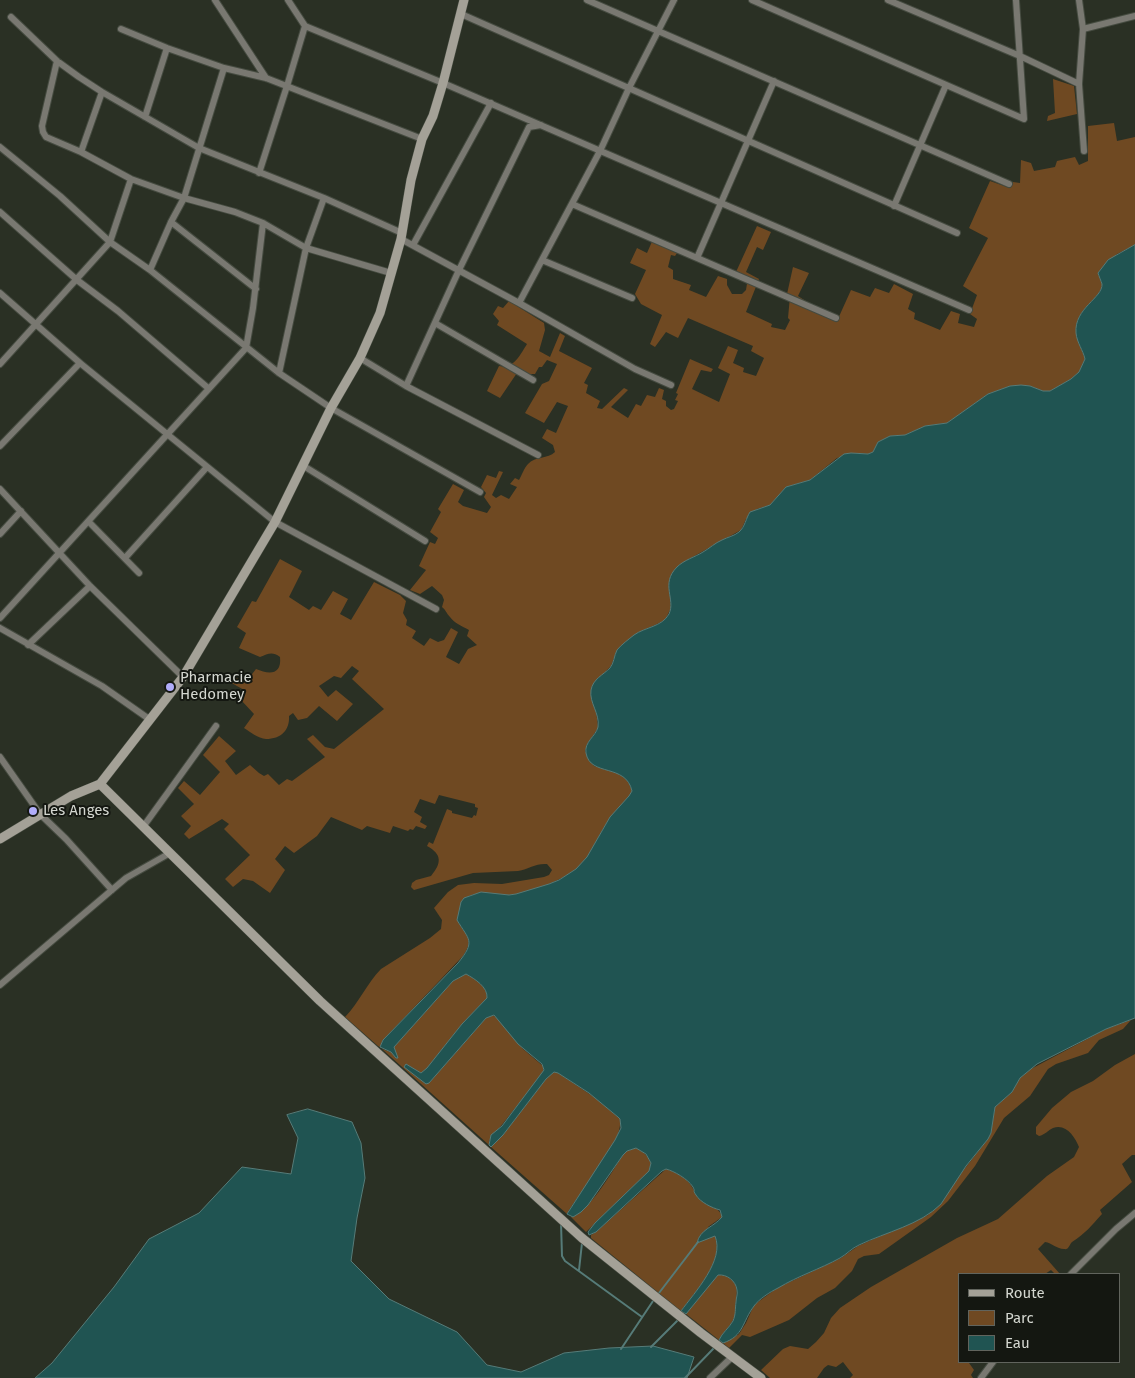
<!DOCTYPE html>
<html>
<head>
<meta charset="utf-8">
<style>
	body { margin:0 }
	#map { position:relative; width:1135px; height:1378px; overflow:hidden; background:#2a3024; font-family:"Fira Sans",sans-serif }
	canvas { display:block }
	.legend { position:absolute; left:958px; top:1273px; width:162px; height:90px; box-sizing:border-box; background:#141711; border:1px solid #61645d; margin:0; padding:6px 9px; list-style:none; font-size:15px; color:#d4d7d0 }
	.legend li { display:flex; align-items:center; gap:10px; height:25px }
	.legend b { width:25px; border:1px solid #61645d }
</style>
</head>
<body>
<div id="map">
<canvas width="1135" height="1378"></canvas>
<ul class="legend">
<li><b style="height:6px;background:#a4a197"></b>Route</li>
<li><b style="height:14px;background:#6f4922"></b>Parc</li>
<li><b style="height:14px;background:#205452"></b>Eau</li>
</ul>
</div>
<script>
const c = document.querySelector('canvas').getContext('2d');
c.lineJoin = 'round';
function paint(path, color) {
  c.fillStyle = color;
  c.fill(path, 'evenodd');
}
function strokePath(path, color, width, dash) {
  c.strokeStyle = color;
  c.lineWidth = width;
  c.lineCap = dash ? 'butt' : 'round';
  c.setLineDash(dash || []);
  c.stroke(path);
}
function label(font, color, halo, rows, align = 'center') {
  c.font = font + ' "Fira Sans",sans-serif';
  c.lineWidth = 4;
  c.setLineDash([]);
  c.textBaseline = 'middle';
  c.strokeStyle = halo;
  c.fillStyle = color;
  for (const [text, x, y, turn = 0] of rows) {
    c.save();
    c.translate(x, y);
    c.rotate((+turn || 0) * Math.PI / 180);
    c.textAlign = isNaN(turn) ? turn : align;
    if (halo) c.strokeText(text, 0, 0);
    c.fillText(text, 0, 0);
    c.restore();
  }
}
paint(new Path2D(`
	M1053,79L1074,86L1077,114L1047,121L1048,116L1055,113Z
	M1114,123L1117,141L1135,137V245L1117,254L1098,273C1099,276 1101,281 1102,284C1103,296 1079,308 1077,324C1075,337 1082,348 1085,359L1079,372L1071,379L1050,391H1043L1030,386H1010L988,394L947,423L925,426L905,435L890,436L878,442L873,452L868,454L856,453L837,458L810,480L786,487L770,505L757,509L746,519L741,530L689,559L670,599L671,608L665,620L655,625L641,631L623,644L617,650L611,666L606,671L596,709L598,728L588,743L585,751L594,766C610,770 628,773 632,791C627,802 616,809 610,818C600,831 592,853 582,864C568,878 528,895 508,895C492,895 474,888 461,902V927C471,938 471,944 463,956L383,1040L380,1047L378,1046L345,1017C359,1003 367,983 381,969L430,938L441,929L442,920L434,908L448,892L458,885L474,883L502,884L544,877L549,875L552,870L547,864C536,863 529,869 518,871L473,873L414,890L411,887L412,883L416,880L431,876C442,863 442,854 427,846L429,842L433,844L447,809L452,811V813L472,818L474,815L476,816L478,808L475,807V804L439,795L435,804L420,799L414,812L422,817L420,822L427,826L425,829L416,826L413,830L410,829L408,831L393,826L390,833L367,826L362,830L331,817L317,836L294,853L285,846L275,859L285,870L270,893L253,881L243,879L233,887L225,879L250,855L224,829L229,824L222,819L189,839L184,834L191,826L181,816L194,804L178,788L184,781L200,795L220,772L203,755L219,736L236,751L225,761L236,775L250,765L259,773L264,776L268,774L279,785L287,779L292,781L325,757L307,739L313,735L325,747L334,749L384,709L352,679L359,671L352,666L341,678L334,676L319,686L328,697L336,690L353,704L337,721L319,706L307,718L298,720L293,713L289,716C290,730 281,739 266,739C258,738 250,732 244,728L254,714L241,700L246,691L228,681L232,676L246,682L256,669C268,674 282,676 280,657C272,651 268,654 260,657L239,648L246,633L237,627L252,601L256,602L280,559L302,571L289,597L309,610L313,606L321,610L333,591L348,599L340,614L351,620L374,582L400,595L406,601L403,613L407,620L406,625L416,631L412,638L424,646L430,638L438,642L444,640L451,628L458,632L446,657L459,664L468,649L477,645L467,636L469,630C462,626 454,623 450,617C446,613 446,610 442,607L444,600L442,595L432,586L420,594L410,590L426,570L419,566L430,542L435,544L438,538L430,532L441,512L438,509L453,484L464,490L458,502L463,506L487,513L491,507L484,497L486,493L481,487L487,475L496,478L499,471L503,472L492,495L496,498L501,495L509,499L517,487L510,484L515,478L519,480C522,475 524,468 528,464C535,456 548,459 555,452L553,445L542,438L547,429L556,433L568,406L557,402L544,423L525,413L542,384L549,381L557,364L547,360L542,367H539L535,374H529L519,370L500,398L487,391L499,366C514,369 520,355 527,344L497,325L499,321L493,314L498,306L503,308L509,301L544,323L545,330L539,351L550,357L560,333L565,336L559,351L592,368L584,383L588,385L586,393L600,401L597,408L602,409L624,388L628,390L611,407L628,418L636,404L641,406L647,395L655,397L659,388L664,390L662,399L666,401V406L671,410L674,409L678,401L675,400L678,394L676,393L690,359L713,369L711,372L701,370L692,389L719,402L730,374L718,368L728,346L738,350L733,363L744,368L743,372L756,376L764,358L751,351L753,346L688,318L678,338L666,332L655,347L650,344L662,315L641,304L635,294L646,270L630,263L637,248L647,253L654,237L692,252L690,257L677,253L675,256L671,255L668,267L673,270V279L691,285L689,290L706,297L718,276L727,279V285L732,294H742L746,290L748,277L736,272L757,226L771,232L763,250L757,247L746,272L759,279L746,312L772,324L771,327L785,330L790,320L788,318L790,296L787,294L793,267L809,273L798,296L833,319L837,321L851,290L870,297L875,288L889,293L894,284L913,294L908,309L915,313L914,319L940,330L951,311L960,314L958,323L974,327L977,319L970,314L977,295L963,286L988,238L969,228L990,181L1010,188L1013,182L1020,183L1021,160L1031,163L1034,171L1055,167L1057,161L1075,157L1079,165L1088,161V126Z
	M466,974C475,979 488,987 487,998L462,1024L424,1072L419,1073L429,1083L486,1018C491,1015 493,1015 498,1018L523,1049L543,1066V1073L489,1141V1145L382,1049L391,1052L394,1050V1047L453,981Z
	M1131,1020L1123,1029L1099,1040L1088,1053L1056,1064L1048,1069L1030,1096L1004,1118L975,1166L948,1201L931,1217L879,1254L864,1256L858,1259L852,1271L835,1288L817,1298L789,1320L750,1337L742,1335L729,1348L723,1343L733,1338L739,1334L746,1323L754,1305L777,1288L841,1258L858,1246L928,1215L988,1139L991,1133L995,1107L1012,1092L1020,1078L1031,1069L1106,1029Z
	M1135,1054V1155H1132L1122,1164L1132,1182L1100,1210L1102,1214C1091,1226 1086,1233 1072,1242C1069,1245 1069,1250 1064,1249C1057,1249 1052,1243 1045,1242L1038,1249L1060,1274H1055L1051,1270L1045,1274H959V1362H970L969,1363L974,1370L971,1375L973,1378H850L853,1375L843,1362L836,1367L828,1365L824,1368L817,1378H770L761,1370L783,1349L790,1346L808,1349L816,1342L824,1333L831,1318L840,1308L871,1287L957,1238L998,1219L1047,1176L1074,1157L1079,1147C1075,1137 1066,1123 1053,1128C1048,1130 1045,1135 1039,1136L1036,1134V1127L1052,1108L1071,1092L1093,1081L1115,1065Z
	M554,1072L558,1073L597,1099L620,1119C624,1143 579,1192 567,1214L491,1147L503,1135L546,1079Z
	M636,1148C643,1151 648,1156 651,1163L649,1171L586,1232L571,1217C589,1213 612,1171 623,1155L627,1151Z
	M666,1169C674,1171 688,1179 692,1187C695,1192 697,1196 701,1200C708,1206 720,1207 722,1217L708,1227L712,1236H715C725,1261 695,1292 681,1311L591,1238V1235L596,1232Z
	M723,1274C737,1282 738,1286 736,1300C735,1308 737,1314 733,1320C729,1328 722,1333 719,1340L686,1314L714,1279L718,1275Z`), '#6f4922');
const water = new Path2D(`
	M1135,245V1018L1106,1029L1037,1064L1020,1078L1012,1092L995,1107L991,1133L988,1139L966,1166L941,1204C920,1225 886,1232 859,1245C852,1248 847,1254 840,1258C820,1269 798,1276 778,1288C770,1292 759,1299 754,1306C742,1322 744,1336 723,1343L719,1340C722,1333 729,1328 733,1321C736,1314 735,1309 736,1302C736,1298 738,1294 737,1290C736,1281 727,1274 718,1275L686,1314L681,1311C695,1292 725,1260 715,1236L697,1243C700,1229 714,1227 722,1217L720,1210C712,1208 700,1202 696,1195C692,1189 696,1193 693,1187C688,1179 674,1171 666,1169L662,1171L596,1232L589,1235L588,1232L595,1223L649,1171L651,1163L646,1154L636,1148L627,1151L623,1155L588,1205L581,1212L573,1217L567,1214L615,1140L621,1128L620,1119L618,1117L589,1093L558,1073L554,1072L546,1079L503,1135L491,1147L489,1145L491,1135L502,1126L544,1070L542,1064L518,1044L494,1015L486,1018L429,1083L426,1084L404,1067L406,1064L421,1073L427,1068L462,1024L487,998C488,987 475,979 466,974L453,981L394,1047L398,1058H396L391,1052L380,1047L383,1040L458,963C476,941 469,940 457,920L461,902L464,898L481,892L509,895L516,894L549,884L559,880L576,869L587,857L610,817L629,796L632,791C626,763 590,777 586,753C584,742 596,736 598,727C600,713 589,703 591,690C593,679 603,675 610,668C614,663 614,656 617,650C621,645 629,639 634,635C645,627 662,627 669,614C676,599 660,584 677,567C684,560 695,557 703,552C710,548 715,543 722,540C728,537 734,536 739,532C745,527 746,518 750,512L770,505L786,487L810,480L844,454L851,453L868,454L873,452L878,442L890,436L905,435L925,426L947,423L988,394L1010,386L1021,385L1030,386L1043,391H1050L1071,379L1079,372L1085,359C1083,350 1077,343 1076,333C1074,308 1103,298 1102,284C1101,281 1099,276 1098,273L1108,260Z
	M308,1109L352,1122L361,1143L365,1178L357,1218L351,1261L389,1299L457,1332L487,1365L521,1372L564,1353L609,1348L653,1346L694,1357L687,1378H35L52,1363L114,1287L149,1239L199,1213L242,1167L291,1174L298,1138L287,1115Z`);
paint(water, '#205452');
strokePath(water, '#567b78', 1);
strokePath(new Path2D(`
	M561,1223L562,1256L565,1261L642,1317
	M579,1270L582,1243
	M659,1293L698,1242
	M651,1347L677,1321
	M621,1349L653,1301
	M685,1378L714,1348`), '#567b78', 2);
const street = new Path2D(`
	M215,0L266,78
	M288,0L305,26L443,83L969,310
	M587,0L1009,184
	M752,0L1024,119L1016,0
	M888,0L1020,56L1079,84
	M1079,0L1083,29L1079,84L1084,151
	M461,14L957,233
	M11,17L57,61L79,77L102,92L199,148L324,198L402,233
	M121,29L167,48L224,68L266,78L422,139
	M1083,29L1135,16
	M57,61L42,126L43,132L46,137L81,152L131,179L184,198L235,212L263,223L306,248L391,273
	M145,117L167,48
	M0,147L60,196L110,242L150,270L279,373L331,408L480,492
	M81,152L102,92
	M259,173L287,86L305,26
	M572,204L836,318
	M894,206L946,85
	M0,212L77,280L118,311L208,388
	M171,222L256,289
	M401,239L519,303L635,369L671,385
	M413,245L491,103
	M697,258L774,81
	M542,260L632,298
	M150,270L171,222L184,198L224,68
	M0,293L80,363L275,522L436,609
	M519,303L600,151L629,88L674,0
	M435,323L533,380
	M360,358L406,386L538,455
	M0,364L110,242L131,179
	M279,373L306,248L324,198
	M406,386L459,270L529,127L541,125
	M0,446L80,363
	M302,465L425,541
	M0,489L90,586L183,677
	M89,522L139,573
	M0,534L21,511
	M125,558L207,467
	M0,618L246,348L253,308L263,223
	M0,628L102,686L149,719
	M28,645L90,586
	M0,757L40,814L66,839L112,890
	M143,827L216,726
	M0,985L126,878L170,853
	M1071,1274L1116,1229L1135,1213
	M710,1378L732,1357
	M981,1378L993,1362`);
const secondary = new Path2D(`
	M100,784L320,1001L582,1238L701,1333L761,1378
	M0,839L71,796L100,784L183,677L275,522L331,408L360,358L380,313L401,239L411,180L422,139L433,116L443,83L464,0`);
strokePath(street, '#454b40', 8);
strokePath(secondary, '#454b40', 10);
strokePath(street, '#797871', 6);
strokePath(secondary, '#a4a197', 9);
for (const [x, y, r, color] of [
	[170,687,5,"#b1adfa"],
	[33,811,5,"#b1adfa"]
]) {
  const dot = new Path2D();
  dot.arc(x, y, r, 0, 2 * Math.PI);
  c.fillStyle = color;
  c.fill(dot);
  strokePath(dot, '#141711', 2);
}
label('15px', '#d4d7d0', '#141711', [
	["Pharmacie",180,678],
	["Hedomey",180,695],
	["Les Anges",43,811]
], 'left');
</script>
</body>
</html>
